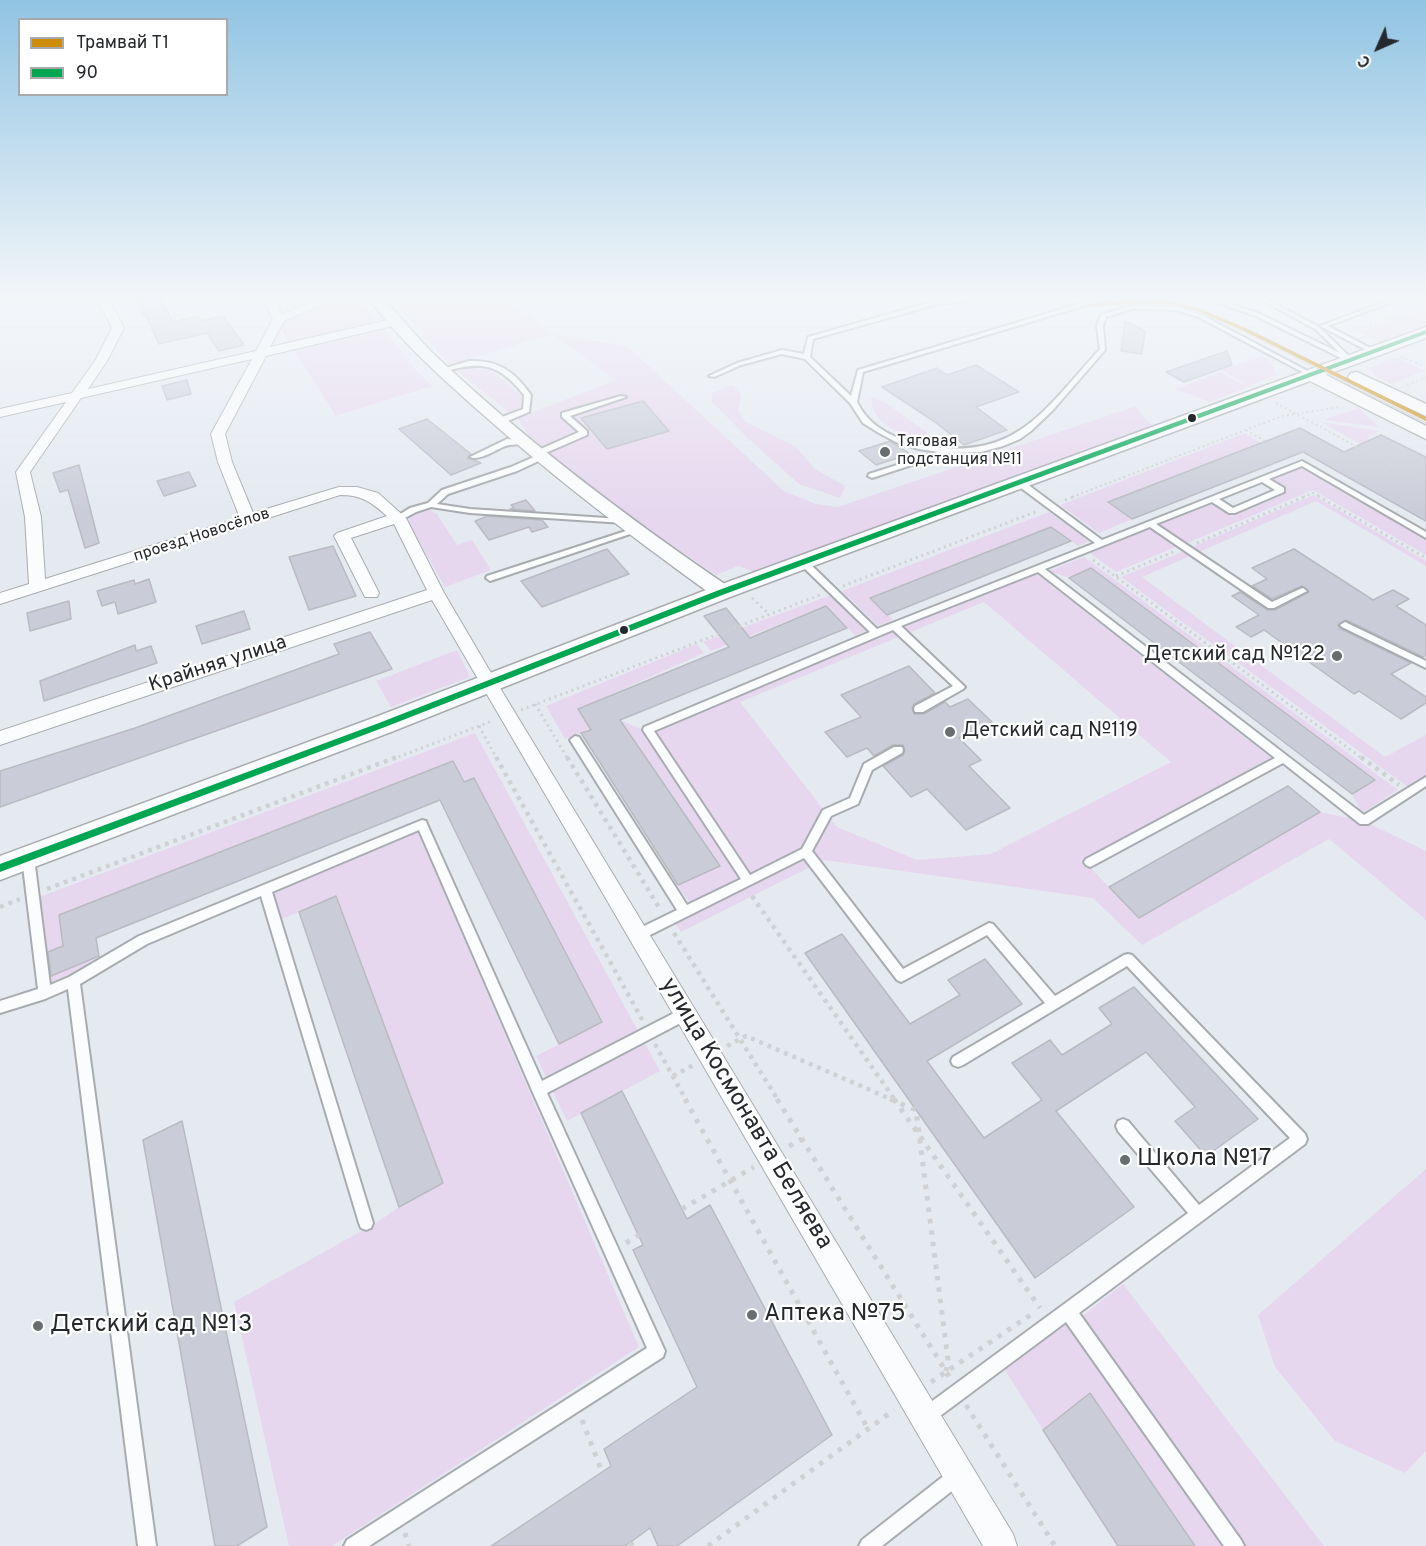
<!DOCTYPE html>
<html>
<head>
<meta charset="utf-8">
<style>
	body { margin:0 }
	#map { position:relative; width:1426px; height:1546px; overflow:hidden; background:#e5eaf1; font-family:Overpass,sans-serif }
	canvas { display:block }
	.legend { position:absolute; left:18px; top:18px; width:210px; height:78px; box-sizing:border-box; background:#fff; border:2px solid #a8a9ab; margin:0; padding:8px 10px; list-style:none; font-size:18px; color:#25292d }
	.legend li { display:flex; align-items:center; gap:12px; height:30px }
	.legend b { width:30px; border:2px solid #a8a9ab }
	.north { position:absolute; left:1348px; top:18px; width:60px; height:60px; -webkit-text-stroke:4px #fff; paint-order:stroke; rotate:225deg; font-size:16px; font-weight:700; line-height:24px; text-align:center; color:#25292d }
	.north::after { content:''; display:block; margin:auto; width:21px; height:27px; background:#25292d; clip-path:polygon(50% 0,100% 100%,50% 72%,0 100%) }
</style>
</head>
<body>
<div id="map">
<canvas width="1426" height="1546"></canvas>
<ul class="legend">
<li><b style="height:8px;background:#cd8d09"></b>Трамвай T1</li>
<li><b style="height:8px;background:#00a651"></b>90</li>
</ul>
<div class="north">С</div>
</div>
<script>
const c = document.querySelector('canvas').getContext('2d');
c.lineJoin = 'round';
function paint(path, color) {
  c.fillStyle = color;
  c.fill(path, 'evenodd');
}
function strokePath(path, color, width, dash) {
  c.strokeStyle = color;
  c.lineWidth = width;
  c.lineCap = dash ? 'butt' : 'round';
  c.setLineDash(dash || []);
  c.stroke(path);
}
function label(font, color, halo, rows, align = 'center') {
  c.font = font + ' Overpass,sans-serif';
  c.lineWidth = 4.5;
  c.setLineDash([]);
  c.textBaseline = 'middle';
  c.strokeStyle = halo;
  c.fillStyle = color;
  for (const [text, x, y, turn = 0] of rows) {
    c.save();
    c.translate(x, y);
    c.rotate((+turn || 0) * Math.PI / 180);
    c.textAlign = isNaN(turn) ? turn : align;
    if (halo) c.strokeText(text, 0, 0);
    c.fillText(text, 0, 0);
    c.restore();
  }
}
paint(new Path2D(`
	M260,297H359L415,369L432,386L336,416Z
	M389,297H503L552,334L627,346L784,491L816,504L838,507L1136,406L1141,414L1153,426L760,574L738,566L716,575C668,543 622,511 577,476C556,459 529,443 518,418L616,380L552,334L450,365Z
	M1426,308V324L1380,342L1357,332Z
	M1263,356L1272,363L1277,375L1249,386L1222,370Z
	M1395,357L1425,371L1390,384L1375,376L1370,368Z
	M469,368L491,370L521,395C523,406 520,409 510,413L457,371Z
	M1220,372L1249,387L1209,402L1176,389Z
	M732,385L739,390L741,398L738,410L746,422L796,447L815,469L845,486L840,498L799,484L749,439L712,402V393Z
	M871,397L886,403L943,444C917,439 871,431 871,397Z
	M1359,408L1379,427L1326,420V419Z
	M1321,422L1379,431L1367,437L1426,468V481Z
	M1245,433L1261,443L1108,501L1132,519L1099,533L1060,505Z
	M1301,467L1426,538V555L1313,490L1185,544L1158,525L1213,504L1233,516L1288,491L1270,480Z
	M1313,495L1426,561V566L1316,501L1142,577L1385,757L1426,735V777L1408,787L1121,577L1184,551L1194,553L1190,548Z
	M428,509L437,514L457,545L472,540L491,570L445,587L408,522L409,517Z
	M1049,512L1090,541L1078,546L1051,527L870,597L893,620L878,626L842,591Z
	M1151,528L1178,546L1116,572L1090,553Z
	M1084,557L1398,790L1362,813L1352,794L1374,779L1091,568L1069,578L1049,571Z
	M1037,574L1271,758L1083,860L1139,918L1320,812L1364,821L1426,851V920L1329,839L1142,945L1093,898L824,860L681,932L675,923L695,912L678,885L719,866L620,720L641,729L656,731L901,627ZM984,602L1171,762L991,854L917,860L837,827L740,702Z
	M831,595L866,631L855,635L826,606L711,651L703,642Z
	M697,644L704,653L578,709L591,730L565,739L546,706Z
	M457,650L470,677L391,707L376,681Z
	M475,733L660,1071L567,1121L536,1056L602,1022L474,779L464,782L453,762L59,915L63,946L47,952L51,976L99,956L70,975L47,984L34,899Z
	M418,832L639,1347L332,1546H289L234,1302L376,1223L399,1207L335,897L282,919L273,892Z
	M1426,1169V1451L1405,1473L1335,1441L1275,1367L1258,1315Z
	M1123,1284L1324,1546H1195L1091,1394L1043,1430L1003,1367L1060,1325L1076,1321Z`), '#e6d7ee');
const building = new Path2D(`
	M136,297H160L173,322L198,316L201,321L223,316L244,345L219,351L207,333L159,344L146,316L144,317Z
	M1125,321L1145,331L1142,354L1121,351Z
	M1227,351L1232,365L1184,382L1166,372Z
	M976,365L1019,392L976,407L1007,430L964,445L935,422L882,387L937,368L947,375Z
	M187,380L191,394L167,400L162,386Z
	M643,401L669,431L607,449L581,418Z
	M427,419L471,454L468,458L481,463L451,475L399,429Z
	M1300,428L1344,452L1381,435L1426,457V521L1303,452L1132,519L1108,502Z
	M890,441L910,454L876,465L859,451Z
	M79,465L99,543L85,548L68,490L60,492L53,473Z
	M189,472L196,486L164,496L157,481Z
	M526,500L535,511L510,509L514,508L511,505Z
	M488,516L542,520L548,527L532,532L529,527L489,540L475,521Z
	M1051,527L1071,541L887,615L870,598Z
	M333,546L356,596L309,610L289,557Z
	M607,549L629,574L542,607L521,581Z
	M1294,549L1373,600L1393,590L1409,599L1396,606L1426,625V655L1423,657L1346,620L1338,625L1341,629L1411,663L1391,674L1426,697V703L1401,719L1359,691L1354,694L1264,630L1251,637L1236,627L1259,615L1232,596L1240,592L1268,610H1275L1309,592L1302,586L1272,599L1252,586L1267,579L1252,568Z
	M1091,568L1375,780L1352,794L1069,578Z
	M149,579L156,602L118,614L115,602L102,606L97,591L134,580L135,584Z
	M69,601L71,619L30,631L27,613Z
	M826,606L847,628L620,720L720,866L678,885L581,733L591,730L578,709L729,647L704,616L726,608L750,638Z
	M244,611L250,629L202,644L196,626Z
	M370,632L392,669L0,807V771L135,728L339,654L334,644Z
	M135,645L136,651L151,646L157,663L44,701L40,681Z
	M909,666L935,693L914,704L912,708L914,714H924L945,702L950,707L968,699L992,722L959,738L981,760L969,766L1010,808L966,830L927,789L911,797L883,766L903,755L905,751L903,745H893L874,756L867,748L847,757L825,732L861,717L841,695Z
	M453,761L464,782L474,778L602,1022L559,1044L440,800L96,938L99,956L51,976L48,952L63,946L59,915Z
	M1288,786L1320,812L1139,918L1109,887Z
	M336,896L443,1183L399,1207L299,912Z
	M842,934L910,1024L960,995L948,980L985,959L1022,1004L927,1061L984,1138L1042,1100L1012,1063L1050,1040L1062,1055L1112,1024L1099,1008L1134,987L1258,1119L1206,1156L1175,1121L1195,1107L1146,1052L1056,1111L1134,1207L1035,1278L805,953Z
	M622,1091L687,1219L710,1205L832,1435L677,1546H658L650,1528L625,1546H491L611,1466L604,1449L697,1387L633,1250L643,1245L581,1113Z
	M182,1121L267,1527L237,1546H215L143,1140Z
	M1090,1393L1195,1546H1118L1043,1430Z`);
paint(building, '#caccd8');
strokePath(building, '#b9bbc1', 1.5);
const service = new Path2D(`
	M968,297H986L983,299L938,304L813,339L810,357L851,396L858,370L1102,297H1107V299L863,372L857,402C860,407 863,413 867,417C880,432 904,442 923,445C1016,463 1045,409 1100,349L1097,326L1101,315L1132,305L1179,307L1202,315L1315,375L1310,376L1198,317L1176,310L1132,309L1106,317L1103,326L1105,350L1053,410L1031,431L1020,439L1003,446L981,452L948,453L872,478L868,476L869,474L938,452L919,449L896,442L879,433L863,423L850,403L805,359L782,354L741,365L714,377L709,376L737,363L782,350L804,354L808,337L938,300Z
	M1202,297H1210L1260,314L1340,353L1315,329L1256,297H1263L1319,327L1354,361L1349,362L1256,316Z
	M1397,297H1405L1328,326L1376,351V353H1372L1320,326Z
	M469,361C499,360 514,371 531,395L529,412L503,423H497V419L523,409L524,395C498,362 481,361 442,372L439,370Z
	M621,396L626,397L570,416L587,431V435L541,455L544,457L543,459L517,471L448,494L437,504L470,509L621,519H624V523L470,513L431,507L416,512L401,520H395L394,518L410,508L428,503L442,490L511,467L536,456L533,454L534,452L579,432L562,417V413Z
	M507,439L523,440L527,442C519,446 512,443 503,447C494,451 479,461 470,457Z
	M1302,461L1426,532V538L1302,466L1269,479L1284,488V492L1235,513H1229L1212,502L1156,524L1272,602L1300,589L1303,588L1307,591L1274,608H1268L1150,527L1045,569L1364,815L1426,777V786L1368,824H1360L1283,763L1094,865L1090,867L1086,865L1084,862L1086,859L1275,758L1038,572L901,626L965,687L963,689L923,712H915L914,709L915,706L953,686L893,630L654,731L750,875L802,849L823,810L850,798L864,764L894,747H902L903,750L902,753L872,770L858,804L831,816L812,851L903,969L989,923L993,924L1055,996L1124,955L1128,954L1132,955L1305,1134L1307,1139L1305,1144L1079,1313L1241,1540L1244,1546H1224L1066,1322L932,1422L926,1424L920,1422L918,1416L920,1410L1188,1213L1118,1131L1116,1126L1118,1121L1123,1119L1128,1121L1199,1205L1290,1138L1127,966L963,1065L958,1067L953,1065L951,1061L953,1057L1045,1003L987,935L905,980L901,982L897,980L804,858L642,939L638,940L634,939L632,935L634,931L677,910L570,740L575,736L579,737L687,905L741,879L643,730L644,727L870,632L801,565V561H807L877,629L1095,543L1017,485V481H1023L1102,540ZM1262,482L1275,490L1233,508L1219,499Z
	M632,529H635L639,531L493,580L490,581L486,578L487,576Z
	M1345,622L1426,661V668L1342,627L1340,625Z
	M422,820L426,821L427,824L542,1081L680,1010L685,1008L690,1010L691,1014L690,1018L547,1093L665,1351L663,1357L369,1546H344L347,1540L647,1348L534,1095L419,830L272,892L373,1223L371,1228L366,1230L361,1228L359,1223L261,896L147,944L80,984L156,1546H138L68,989L45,999L0,1013V1001L38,989L22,858L24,855L28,853L32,855L34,858L50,985L69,977L139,936Z
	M956,1468L962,1471L965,1477L962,1483L882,1546H859L862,1540L950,1471Z`);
const minor = new Path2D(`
	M96,297H108L124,328L107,361L88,389L256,351L273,319L261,297H273L282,314L324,297H339L284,321L270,347L397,318L401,320V324L266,356L225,434L232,462L253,513L339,487H357L378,493L406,518L444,593L494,678L1013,1534L1017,1546H983L432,600L0,745V731L427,590L394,524L351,538L379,593L377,597H365L334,536L337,533L387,516C371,502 362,495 340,495L0,604V593L29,584L25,517L16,472L66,402L0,417V409L72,393L95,361L112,328ZM252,359L211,434L218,462L240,518L45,579L41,517L30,472L81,398Z`);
const tertiary = new Path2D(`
	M368,297H382C402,318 420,342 441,361C531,445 628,518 729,587L732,592L729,597L722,598L715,597C633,538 554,478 479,411C440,376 399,340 368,297Z`);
const secondary = new Path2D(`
	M1426,327V338L1326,375L1426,426V439L1310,381L730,597L391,732L0,880V856L373,718L714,587Z
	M1357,372L1426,404V416L1351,381L1348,377L1351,373Z`);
strokePath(service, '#a8acb1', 4);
strokePath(minor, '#a8acb1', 2);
strokePath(tertiary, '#a8acb1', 3);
strokePath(secondary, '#a8acb1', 3);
strokePath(new Path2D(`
	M1356,330L1426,305
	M1401,357L1423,366
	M1407,385L1426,377
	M1276,403L1426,484
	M1246,430L1265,441
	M1072,497L1282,416L1340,407
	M1303,497L1313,493L1321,497`), '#d0d1d3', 2, [2, 3]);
strokePath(new Path2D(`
	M1318,496L1426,558
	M1065,500L1076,496
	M1197,543L1306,496
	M1093,560L1363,759
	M1116,576L1173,552
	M843,586L1038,511
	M752,598L769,614
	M535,704L568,759
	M521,710L820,595
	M479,726L497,759
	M393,759L492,721`), '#d0d1d3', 3, [2, 4]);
strokePath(new Path2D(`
	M496,757L643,1021
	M567,757L660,909
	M1361,757L1399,785
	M47,889L397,757
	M752,896L895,1100
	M0,907L20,899
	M674,933L778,1100
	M655,1044L686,1100
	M727,1046L746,1036L893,1100
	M673,1076L695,1064`), '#d0d1d3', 4.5, [4, 5]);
strokePath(new Path2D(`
	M685,1099L868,1429
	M777,1099L950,1378
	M890,1099L916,1110L948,1360L946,1371
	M894,1099L1040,1308
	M789,1146L802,1139
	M682,1209L754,1167
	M626,1243L639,1235
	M931,1382L1032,1314
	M966,1405L1055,1546
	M582,1420L602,1472
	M405,1533L409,1546
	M631,1542L632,1546
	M708,1546L894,1410`), '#d0d1d3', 5, [4.5, 7]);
paint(service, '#fbfcfd');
paint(minor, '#fbfcfd');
paint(tertiary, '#fbfcfd');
paint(secondary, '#fbfcfd');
strokePath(new Path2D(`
	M1094,305L1115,303
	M1105,311C1148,297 1188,307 1229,324L1426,423`), '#d2d4d6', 1.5);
paint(new Path2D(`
	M1426,330V334L725,594L385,727L0,872V864L379,723L719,590Z`), '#00a651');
paint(new Path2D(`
	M1139,299L1165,300L1196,307L1246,328L1426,417V421L1242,330L1192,309L1165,304L1139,303L1094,307L1091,305L1094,303Z`), '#cd8d09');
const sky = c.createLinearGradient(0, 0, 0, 513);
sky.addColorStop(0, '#91c4e3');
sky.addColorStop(0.58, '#f3f6f9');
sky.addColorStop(1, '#f3f6f900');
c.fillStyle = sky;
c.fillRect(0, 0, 1426, 513);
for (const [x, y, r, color] of [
	[1192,418,5,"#25292d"],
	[885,452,6,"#686d72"],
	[624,630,5,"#25292d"],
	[1337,656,6,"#686d72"],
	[950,732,6,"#686d72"],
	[1125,1160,6,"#686d72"],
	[752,1315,6,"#686d72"],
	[38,1326,6,"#686d72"]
]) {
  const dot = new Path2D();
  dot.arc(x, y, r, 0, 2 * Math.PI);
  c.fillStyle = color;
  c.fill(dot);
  strokePath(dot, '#fff', 2);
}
label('16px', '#25292d', '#fff', [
	["Тяговая",897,443],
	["подстанция №11",897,461]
], 'left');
label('16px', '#25292d', '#fff', [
	["проезд Новосёлов",202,536,-18]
]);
label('20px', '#25292d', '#fff', [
	["Детский сад №122",1325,656],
	["Детский сад №119",962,732,"left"]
], 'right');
label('20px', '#25292d', '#fff', [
	["Крайняя улица",218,665,-18]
]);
label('24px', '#25292d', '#fff', [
	["улица Космонавта Беляева",745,1114,59]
]);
label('24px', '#25292d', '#fff', [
	["Школа №17",1137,1160],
	["Аптека №75",764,1315],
	["Детский сад №13",50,1326]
], 'left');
</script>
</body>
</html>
